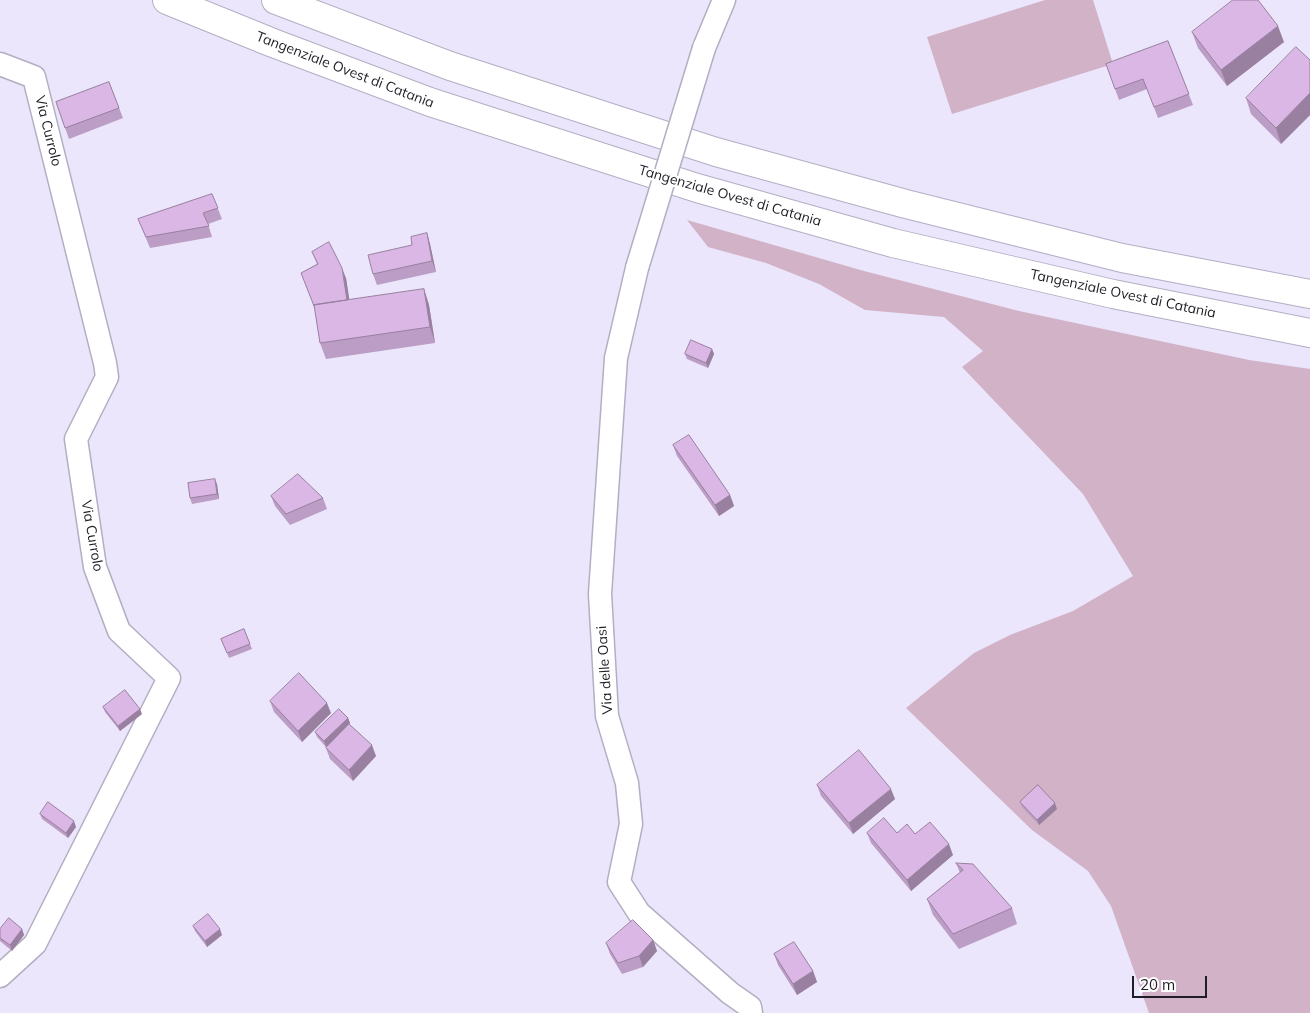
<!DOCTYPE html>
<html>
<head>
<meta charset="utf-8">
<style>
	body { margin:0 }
	#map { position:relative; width:1310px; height:1013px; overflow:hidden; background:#ebe6fb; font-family:Mulish,sans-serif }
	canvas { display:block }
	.scale { position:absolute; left:1132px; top:976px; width:75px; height:22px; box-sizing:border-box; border:2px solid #201e25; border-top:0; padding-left:6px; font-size:15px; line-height:18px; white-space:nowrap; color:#201e25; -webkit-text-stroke:4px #fff; paint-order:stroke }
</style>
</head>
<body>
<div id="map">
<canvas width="1310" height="1013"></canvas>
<div class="scale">20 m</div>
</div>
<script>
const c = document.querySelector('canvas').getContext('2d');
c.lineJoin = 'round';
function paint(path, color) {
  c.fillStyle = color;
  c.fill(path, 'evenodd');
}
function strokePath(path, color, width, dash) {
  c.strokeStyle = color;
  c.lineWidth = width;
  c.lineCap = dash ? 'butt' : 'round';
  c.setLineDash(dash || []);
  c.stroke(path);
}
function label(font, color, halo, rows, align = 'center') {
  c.font = font + ' Mulish,sans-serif';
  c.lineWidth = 5;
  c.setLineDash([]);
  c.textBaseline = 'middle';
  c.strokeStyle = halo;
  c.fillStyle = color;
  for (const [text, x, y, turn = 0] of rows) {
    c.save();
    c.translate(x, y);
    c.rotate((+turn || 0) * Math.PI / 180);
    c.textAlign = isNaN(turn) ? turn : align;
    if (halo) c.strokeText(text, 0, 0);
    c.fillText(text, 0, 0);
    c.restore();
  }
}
paint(new Path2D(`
	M1045,0H1093L1113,64L952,114L927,37Z
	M687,220L864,271L1019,311L1249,360L1310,369V1013H1149L1111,906L1088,871L1032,830L906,708L974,653L1010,635L1073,611L1133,576L1083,494L962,367L983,351L944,317L865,310L819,284L766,263L708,247Z`), '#d1b2c7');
const street = new Path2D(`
	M704,48L724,0
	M0,64L34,77L105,363L107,377L76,439L95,567L119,631L169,678L35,944L0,976
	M637,268L616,358L600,594L607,716L627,783L631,824L619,882L639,913L730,993L750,1007L751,1013`);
const highway = new Path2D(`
	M167,0L273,43L430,102L697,188L893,243L1113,294L1310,333
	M276,0L450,66L716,152L906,204L1122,258L1310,294`);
strokePath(street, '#b3aec2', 25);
strokePath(highway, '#b3aec2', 30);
strokePath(street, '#fff', 22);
strokePath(highway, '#fff', 28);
const streetBridge = new Path2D(`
	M637,268L704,48`);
strokePath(streetBridge, '#b3aec2', 25, []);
strokePath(streetBridge, '#fff', 22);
paint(new Path2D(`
	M1192,32L1284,42L1227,86L1198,48Z
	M1168,41L1193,105L1158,118L1147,89L1119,100L1106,64Z
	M1310,60V115L1281,144L1251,114L1246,98Z
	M109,82L123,118L69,139L56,102Z
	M212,194L222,219L208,224L212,237L150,248L138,219Z
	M427,233L430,244L436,272L377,285L373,274L412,245Z
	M312,252L346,278L349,300L424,289L429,305L435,343L326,359L320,343L315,308L301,273L317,264Z
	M712,349L714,354L708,368L687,359L685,354Z
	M673,445L730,495L734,506L719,516L677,456Z
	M217,484L219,499L192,504L190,498Z
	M271,496L323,498L327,509L290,525L275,506Z
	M244,629L252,649L229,658L221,639Z
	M270,701L331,713L302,742L274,712Z
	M103,707L142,714L120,731L105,712Z
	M348,718L350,723L349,724L376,756L353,781L330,759L326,748L344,729L326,747L317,737L315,732Z
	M817,785L895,799L853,834L821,796Z
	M1020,802L1057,809L1039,825L1022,807Z
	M40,814L76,827L68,838L42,819Z
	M867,833H897L915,834L953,855L911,891L871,843Z
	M956,863L1012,908L1017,924L959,949L933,915L927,899L960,873Z
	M193,926L222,935L207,947L195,931Z
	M0,929H22L24,935L12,951L0,941Z
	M653,940L657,951L643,967L622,974L610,954L606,943Z
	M774,954L813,971L817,982L797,995L778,965Z`), '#bb9dc5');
paint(new Path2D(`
	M1278,26L1284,42L1227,86L1221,70Z
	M1310,93V115L1281,144L1276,128Z
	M427,233L430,244L436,272L432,261Z
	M342,268L346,278L352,316L348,305Z
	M424,289L429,305L435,343L430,327Z
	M712,349L714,354L708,368L706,363Z
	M215,479L217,484L219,499L217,494Z
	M730,495L734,506L719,516L715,505Z
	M327,703L331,713L302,742L298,731Z
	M140,709L142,714L120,731L118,726Z
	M348,718L350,723L326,747L324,741Z
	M372,745L376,756L353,781L349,770Z
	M891,789L895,799L853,834L849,823Z
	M1055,803L1057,809L1039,825L1037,820Z
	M74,821L76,827L68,838L66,833Z
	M949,844L953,855L911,891L907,880Z
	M22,929L24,935L12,951L10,945Z
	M220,929L222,935L207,947L205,941Z
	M653,940L657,951L643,967L639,956Z
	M813,971L817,982L797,995L793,984Z`), '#9980a0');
const building = new Path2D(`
	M1233,0H1258L1278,26L1221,70L1192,32Z
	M1168,41L1189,94L1154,107L1143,79L1115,89L1106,64Z
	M1296,47L1310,60V93L1276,128L1246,98Z
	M109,82L119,108L65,128L56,102Z
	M212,194L218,208L203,213L209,226L146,237L138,219Z
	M427,233L432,261L373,274L368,255L412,245L411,237Z
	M329,242L342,268L347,300L314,305V306L301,273L318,264L312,252Z
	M424,289L430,327L320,343L314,305Z
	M691,340L712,349L706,363L685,354Z
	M689,435L730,495L715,505L673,445Z
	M298,474L323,498L286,514L271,496Z
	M215,479L217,494L190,498L188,483Z
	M244,629L250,644L227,653L221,639Z
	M299,673L327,703L298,731L270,701Z
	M125,690L140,709L118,726L103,707Z
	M339,709L348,718L324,741L315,732Z
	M349,724L372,745L349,770L326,748Z
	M859,750L891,789L849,823L817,785Z
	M1038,785L1055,803L1037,820L1020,802Z
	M48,802L74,821L66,833L40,814Z
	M884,818L897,833L907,824L915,834L930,822L949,844L907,880L867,833Z
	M956,863L973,864L1012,908L953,934L927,899L963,870Z
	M208,914L220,929L205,941L193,926Z
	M9,918L22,929L10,945L0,938V929Z
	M633,920L653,940L639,956L618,963L606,943Z
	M794,942L813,971L793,984L774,954Z`);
paint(building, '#dab7e5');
strokePath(building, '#9980a0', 1);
label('14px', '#201e25', '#fff', [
	["Tangenziale Ovest di Catania",345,70,21],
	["Via Currolo",48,131,76],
	["Tangenziale Ovest di Catania",730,196,16],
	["Tangenziale Ovest di Catania",1123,294,12],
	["Via Currolo",92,536,80],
	["Via delle Oasi",605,670,-94]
]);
</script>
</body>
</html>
